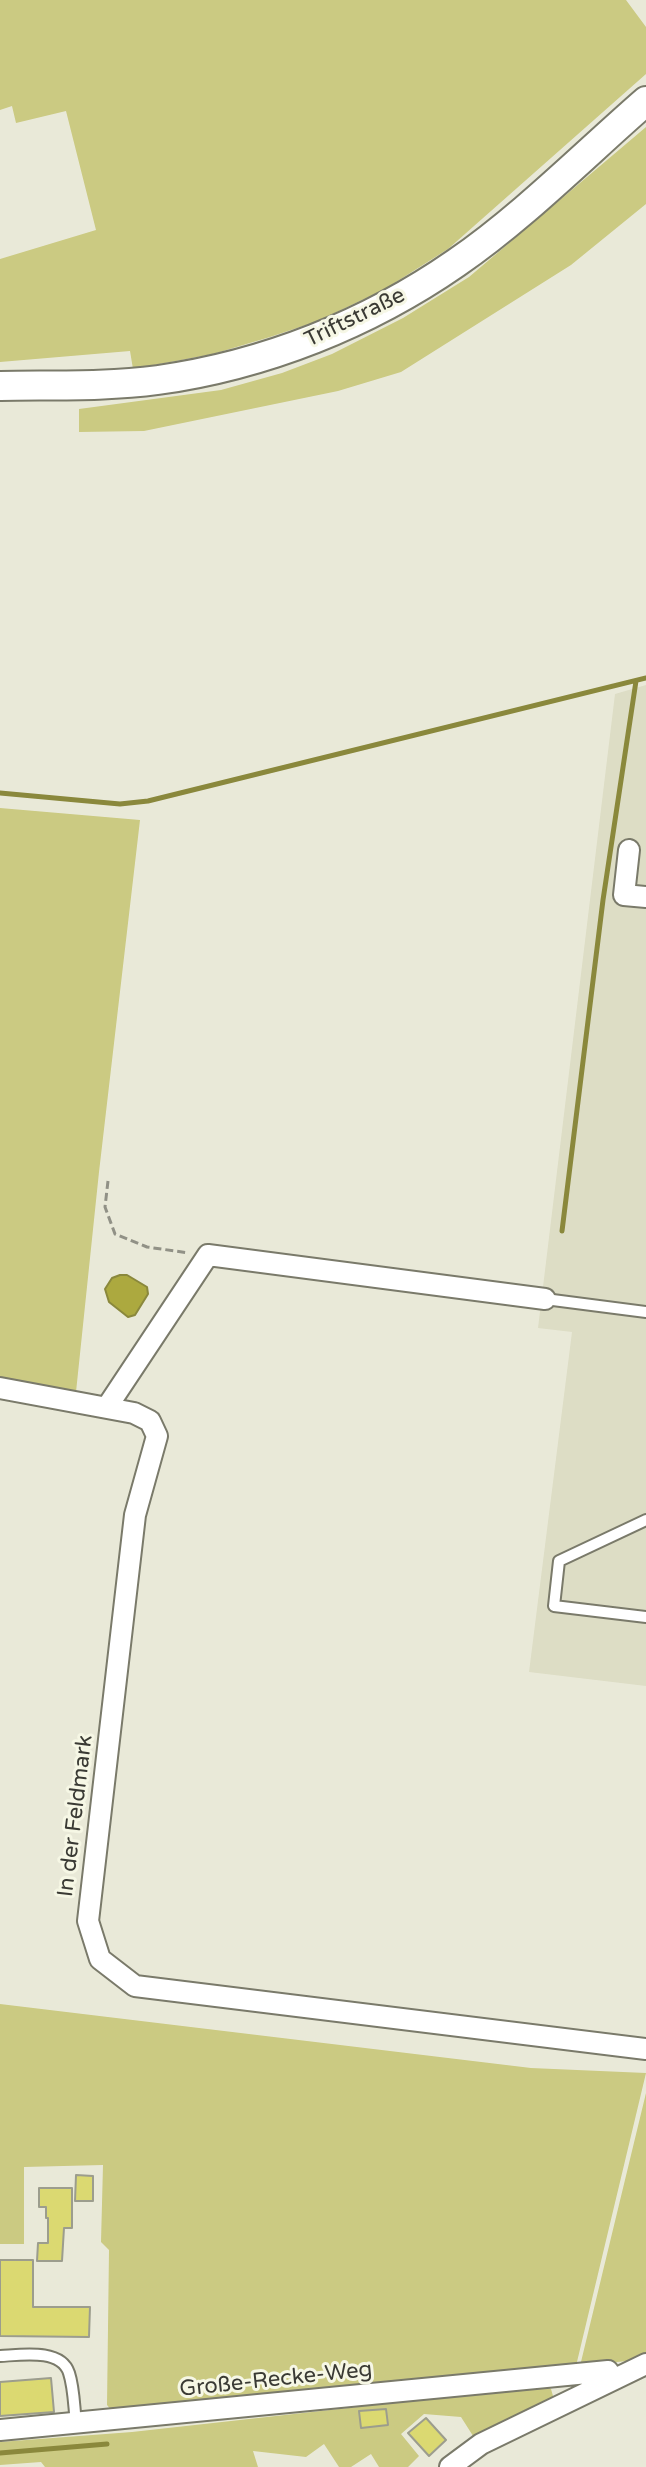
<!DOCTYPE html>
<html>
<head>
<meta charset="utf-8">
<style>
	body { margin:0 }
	canvas { display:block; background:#e9e9d8 }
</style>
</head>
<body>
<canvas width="646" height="2467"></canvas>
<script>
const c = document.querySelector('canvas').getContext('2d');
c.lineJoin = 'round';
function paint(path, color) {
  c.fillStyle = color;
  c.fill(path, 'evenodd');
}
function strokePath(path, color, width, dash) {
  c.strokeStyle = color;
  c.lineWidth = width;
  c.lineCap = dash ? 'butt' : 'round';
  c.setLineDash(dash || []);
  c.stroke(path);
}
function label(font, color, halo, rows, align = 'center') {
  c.font = font + ' "Varela Round",sans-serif';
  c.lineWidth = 6;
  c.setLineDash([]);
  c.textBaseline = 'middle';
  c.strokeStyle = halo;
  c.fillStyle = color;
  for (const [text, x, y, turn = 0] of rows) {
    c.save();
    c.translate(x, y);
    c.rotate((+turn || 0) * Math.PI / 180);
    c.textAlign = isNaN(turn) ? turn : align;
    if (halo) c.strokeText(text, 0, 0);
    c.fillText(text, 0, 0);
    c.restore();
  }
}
paint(new Path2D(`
	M646,685V1686L529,1672L572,1332L538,1328L615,694Z`), '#ddddc5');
paint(new Path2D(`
	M0,0H626L646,27V74L448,249L385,289L318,321L270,337L213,354L133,369L130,351L0,362V259L96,230L66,111L16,123L12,106L0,110Z
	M646,127V204L571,265L401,372L338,391L144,431L79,432V409L221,390L282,373L332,354L403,318L469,277Z
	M0,808L140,820L99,1172L76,1392L0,1382Z
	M0,2004L531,2068L646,2073L576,2366L113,2412L107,2405L109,2250L101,2242L103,2165L24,2167V2244H0Z
	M646,2093V2356L636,2360L580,2366Z
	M546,2386L551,2389L553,2396L551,2400L475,2439L461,2417L424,2414L401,2434L419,2456L408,2467H379L371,2454L351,2467H339L324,2444L306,2457L253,2451L258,2467H45L41,2462L0,2465V2442L132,2432Z`), '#cbca82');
const water = new Path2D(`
	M120,1275H127L147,1287L148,1294L135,1315L128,1317L109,1302L105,1289L112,1278Z`);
paint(water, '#aca93f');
strokePath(water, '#8a883c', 2);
strokePath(new Path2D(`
	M0,793L120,804L148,801L646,678
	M562,1231L603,900L636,681
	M0,2453L107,2444`), '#8a883c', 5);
const building = new Path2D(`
	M76,2175L93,2176V2201H75Z
	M39,2188H72V2228H64L62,2261H37L38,2243H48V2218H46V2207H39Z
	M0,2260H33V2307H90L89,2337L0,2336Z
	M51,2378L54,2412L0,2416V2382Z
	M386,2409L388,2425L361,2428L359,2411Z
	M426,2418L446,2440L429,2456L408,2433Z`);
paint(building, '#dbd971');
strokePath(building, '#9c9d8d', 2);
const lane = new Path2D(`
	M545,1299L646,1312
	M646,1520L559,1561L554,1606L646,1617
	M0,2356C20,2355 61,2348 69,2373C74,2388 74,2407 76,2423`);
const street = new Path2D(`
	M629,850L624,895L646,897
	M0,1388L134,1413L150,1421L157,1436L135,1515L88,1921L100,1959L135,1986L646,2049
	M107,1407L208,1255L545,1299
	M0,2430L608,2371L613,2379
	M450,2467L481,2444L646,2364`);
const secondary = new Path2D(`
	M0,386C52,385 106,387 158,380C265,365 368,324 456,263C523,217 585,154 646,101`);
strokePath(lane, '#7a7a6a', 14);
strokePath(street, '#7a7a6a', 24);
strokePath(secondary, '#7a7a6a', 32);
strokePath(new Path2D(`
	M108,1181L105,1207L115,1234L147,1247L189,1253`), '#919186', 3, [8, 4]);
strokePath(lane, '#fff', 10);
strokePath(street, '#fff', 20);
strokePath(secondary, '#fff', 28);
label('22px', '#3a3a34', '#f6f7e5', [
	["Triftstraße",355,318,-26],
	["In der Feldmark",76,1816,-83],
	["Große-Recke-Weg",276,2380,-6]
]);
</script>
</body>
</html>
